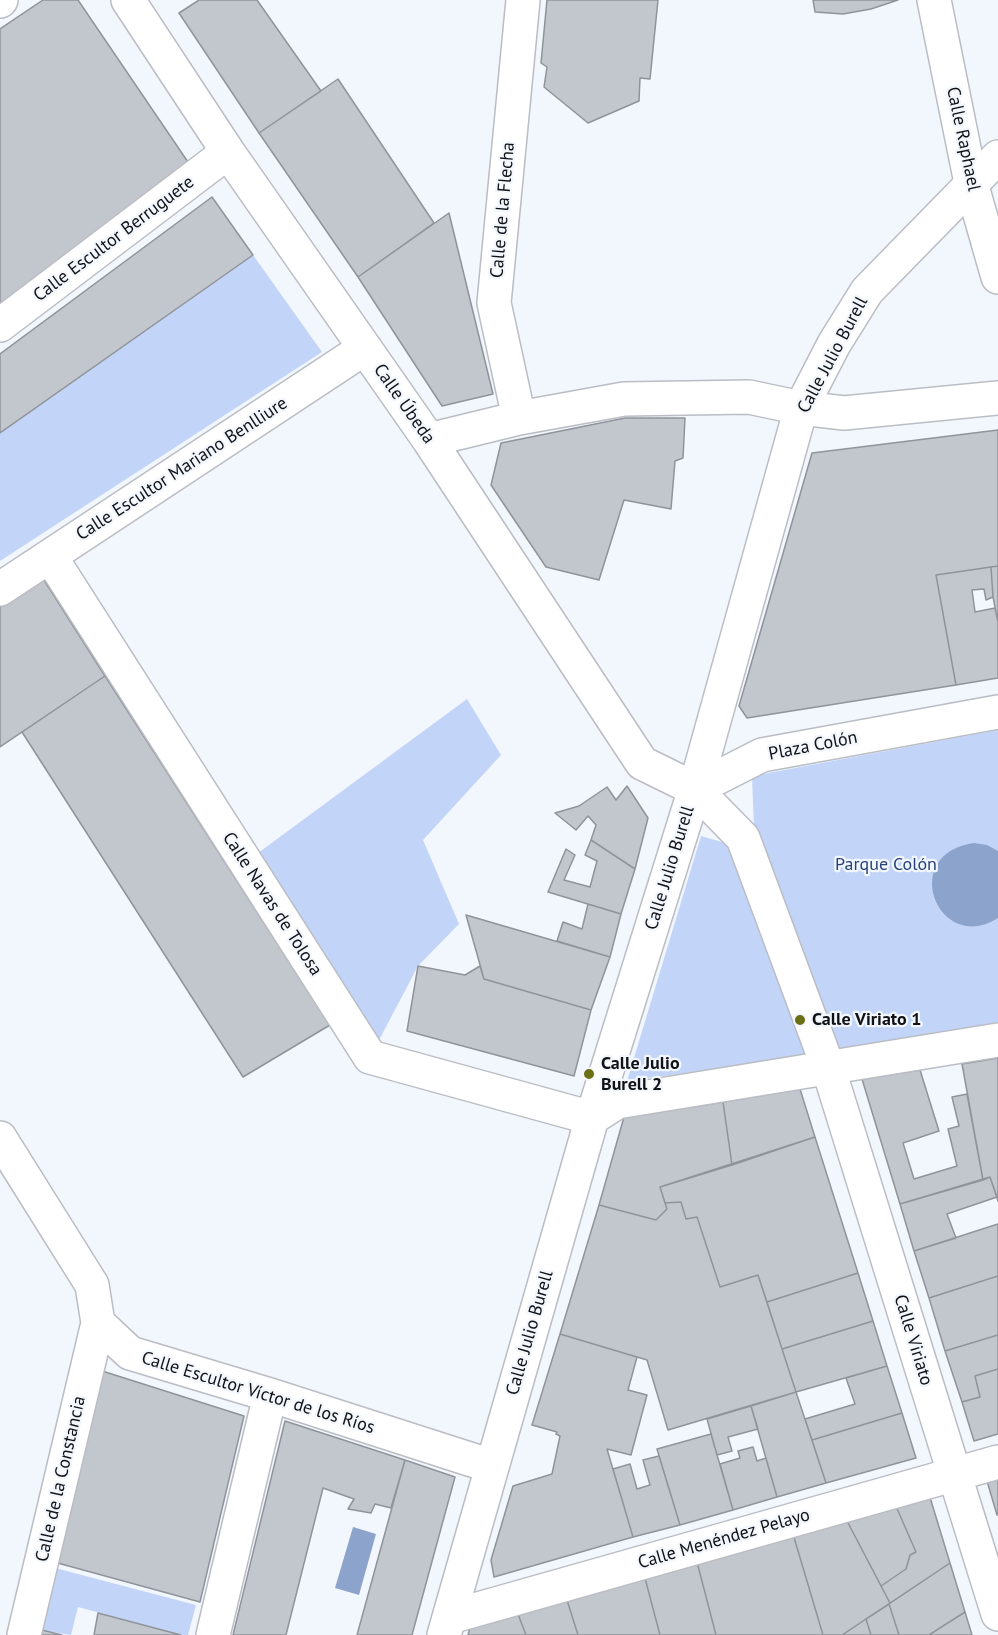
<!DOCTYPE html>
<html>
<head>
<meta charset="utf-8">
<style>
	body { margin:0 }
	canvas { display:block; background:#f2f6fd }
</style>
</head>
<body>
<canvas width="998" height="1635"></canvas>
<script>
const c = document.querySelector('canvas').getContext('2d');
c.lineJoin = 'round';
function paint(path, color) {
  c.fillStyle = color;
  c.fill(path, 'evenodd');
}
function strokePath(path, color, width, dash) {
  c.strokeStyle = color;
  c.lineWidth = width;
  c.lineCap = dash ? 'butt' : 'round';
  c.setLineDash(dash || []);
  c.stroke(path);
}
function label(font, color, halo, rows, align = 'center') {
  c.font = font + ' "PT Sans",sans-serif';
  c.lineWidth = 4.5;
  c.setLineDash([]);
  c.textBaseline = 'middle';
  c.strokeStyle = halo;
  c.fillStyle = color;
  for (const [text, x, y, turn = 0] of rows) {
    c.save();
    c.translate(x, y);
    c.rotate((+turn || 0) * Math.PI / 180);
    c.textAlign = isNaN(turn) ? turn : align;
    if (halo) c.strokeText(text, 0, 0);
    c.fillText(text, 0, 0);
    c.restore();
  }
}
paint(new Path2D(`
	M253,255L322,352L0,561V433Z
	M467,699L501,755L423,840L459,924L418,966L377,1044L258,853Z
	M998,730V1027L836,1053L754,829L752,776Z
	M701,836L729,844L807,1056L627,1081Z
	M55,1568L196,1605L188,1635H181L78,1607L71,1635L42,1630Z`), '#c2d5f8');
paint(new Path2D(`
	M974,843L987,845L998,851V918C939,956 897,854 974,843Z
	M353,1527L376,1534L359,1595L335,1588Z`), '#8ca3cc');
const building = new Path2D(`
	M43,0H78L190,165L0,305V29Z
	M199,0H257L321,91L259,133L179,13Z
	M547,0H658L650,79L640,78L639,101L588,123L544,87L547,67L541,63Z
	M813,0H898L871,9L843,14L815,12Z
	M338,79L434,223L358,277L259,133Z
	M212,197L253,255L0,433V354Z
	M449,213L493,394L442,406L358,277Z
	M625,418H685L683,458L675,461L671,509L624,500L599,580L546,567L491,485L501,443Z
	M998,430V566L936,575L956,685L747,718L739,706L812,453Z
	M998,566V622L993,597L991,567Z
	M991,567L993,597L986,600L984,589L972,590L975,612L995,608L998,622V678L956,685L936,575Z
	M44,580L105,676L0,747V607Z
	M105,676L330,1025L243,1077L22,732Z
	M627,786L648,818L635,869L591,840L596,825L588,816L576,830L555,813L579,806L607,787L616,800Z
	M591,840L635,869L621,914L548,892L566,849L575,855L564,880L590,887L597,861L585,855Z
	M588,904L621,914L610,957L557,941L563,922L582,929Z
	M466,915L610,957L591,1010L484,979Z
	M418,966L465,975L480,966L484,979L591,1010L574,1076L407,1031Z
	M998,1058V1201L990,1177L983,1180L962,1064Z
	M920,1070L939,1131L903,1143L914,1179L957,1166L948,1129L959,1126L952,1097L967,1094L983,1180L900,1204L862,1079Z
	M800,1089L815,1137L732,1165L723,1102Z
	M723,1102L732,1165L660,1187L667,1209L656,1220L599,1205L624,1117Z
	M815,1137L858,1273L767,1302L758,1275L720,1287L697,1217L686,1219L681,1202L665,1203L660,1187Z
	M990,1177L997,1197L947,1214L956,1238L914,1251L900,1204Z
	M681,1202L686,1219L697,1217L720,1287L758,1275L796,1392L668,1430L647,1360L560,1334L599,1205L656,1220L667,1209L665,1203Z
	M998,1224V1276L929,1298L914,1251Z
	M858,1273L873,1321L782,1349L767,1302Z
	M998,1276V1335L945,1351L929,1298Z
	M873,1321L887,1366L796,1392L782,1349Z
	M560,1334L637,1357L628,1390L647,1395L631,1455L607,1449L633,1537L494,1577L491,1560L513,1486L552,1474L560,1436L556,1434L557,1432L532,1425Z
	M998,1335V1369L975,1376L980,1397L962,1402L945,1351Z
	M887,1366L902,1413L812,1440L805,1419L855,1404L846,1378Z
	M998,1369V1434L974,1441L962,1402L980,1397L975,1376Z
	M99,1370L244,1416L200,1602L54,1562Z
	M796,1392L826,1483L777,1497L751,1406Z
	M751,1406L758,1429L728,1437L732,1451L717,1455L707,1419Z
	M902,1413L916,1458L826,1483L812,1440Z
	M285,1421L405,1460L391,1508L375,1504L371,1513L348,1509L354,1499L323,1488L286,1635H233Z
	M711,1434L733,1510L680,1525L657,1449Z
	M753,1447L757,1461L766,1458L777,1497L733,1510L720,1464L740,1458L738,1451Z
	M659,1456L680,1525L633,1537L613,1469L630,1464L637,1489L650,1485L643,1460Z
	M405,1460L455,1477L412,1635H357Z
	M998,1478V1515H997L987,1481Z
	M929,1494L950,1563L890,1603L881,1586L906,1569L910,1555L916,1552L895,1504Z
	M895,1504L916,1552L910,1555L906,1569L881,1586L846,1519Z
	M846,1519L890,1603L842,1635H823L793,1534Z
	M793,1534L823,1635H716L697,1562Z
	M697,1562L716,1635H660L645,1578Z
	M950,1563L965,1612L929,1635H899L889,1604Z
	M645,1578L660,1635H578L567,1600Z
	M567,1600L578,1635H526L518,1614Z
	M889,1604L899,1635H871L866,1619Z
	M965,1612L972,1635H929Z
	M98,1613L181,1635H94Z
	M518,1614L526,1635H468L470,1628Z
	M866,1619L871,1635H842Z
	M42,1630L62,1635H41Z`);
paint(building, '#c2c6cd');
strokePath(building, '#90949a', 1.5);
const minor = new Path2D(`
	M128,0L228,152L429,440L642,763L695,789L743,838L828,1067L998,1614
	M934,0L971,183L998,277
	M0,1L1,0
	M0,325L228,152
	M519,418L494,303L523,0
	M429,440L519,418L624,399L749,397L801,408L844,413L998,398
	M50,556L370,1057L592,1118L617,1102L998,1040
	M0,589L365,348
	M695,789L762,755L998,712
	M0,1138L92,1285L98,1323L130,1353L270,1395L491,1466
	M450,1617L998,1462
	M24,1635L98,1323
	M213,1635L270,1395`);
const major = new Path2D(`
	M444,1635L592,1118L695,789L801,408L834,344L867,291L998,157`);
strokePath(minor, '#babdc4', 36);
strokePath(major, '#babdc4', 36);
strokePath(minor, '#fff', 33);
strokePath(major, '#fff', 33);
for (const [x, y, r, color] of [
	[800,1020,6,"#6c7015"],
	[589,1074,6,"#6c7015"]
]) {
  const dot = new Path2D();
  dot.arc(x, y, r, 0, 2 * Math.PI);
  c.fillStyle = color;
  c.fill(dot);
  strokePath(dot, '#f2f6fd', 2);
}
label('18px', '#111215', '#f2f6fd', [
	["Calle Raphael",963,139,78],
	["Calle de la Flecha",503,210,-85],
	["Calle Escultor Berruguete",114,239,-37],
	["Calle Julio Burell",833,355,-62],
	["Calle Úbeda",404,404,55],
	["Calle Escultor Mariano Benlliure",182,469,-33],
	["Plaza Colón",813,746,-11],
	["Calle Julio Burell",670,868,-73],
	["Calle Navas de Tolosa",272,904,57],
	["Calle Julio Burell",530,1333,-74],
	["Calle Viriato",913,1340,73],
	["Calle Escultor Víctor de los Ríos",258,1393,17],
	["Calle de la Constancia",61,1479,-77],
	["Calle Menéndez Pelayo",724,1539,-16]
]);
label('18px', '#274277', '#f2f6fd', [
	["Parque Colón",886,865]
]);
label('bold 18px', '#111215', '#f2f6fd', [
	["Calle Viriato 1",812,1020],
	["Calle Julio",601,1064],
	["Burell 2",601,1085]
], 'left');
</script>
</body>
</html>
